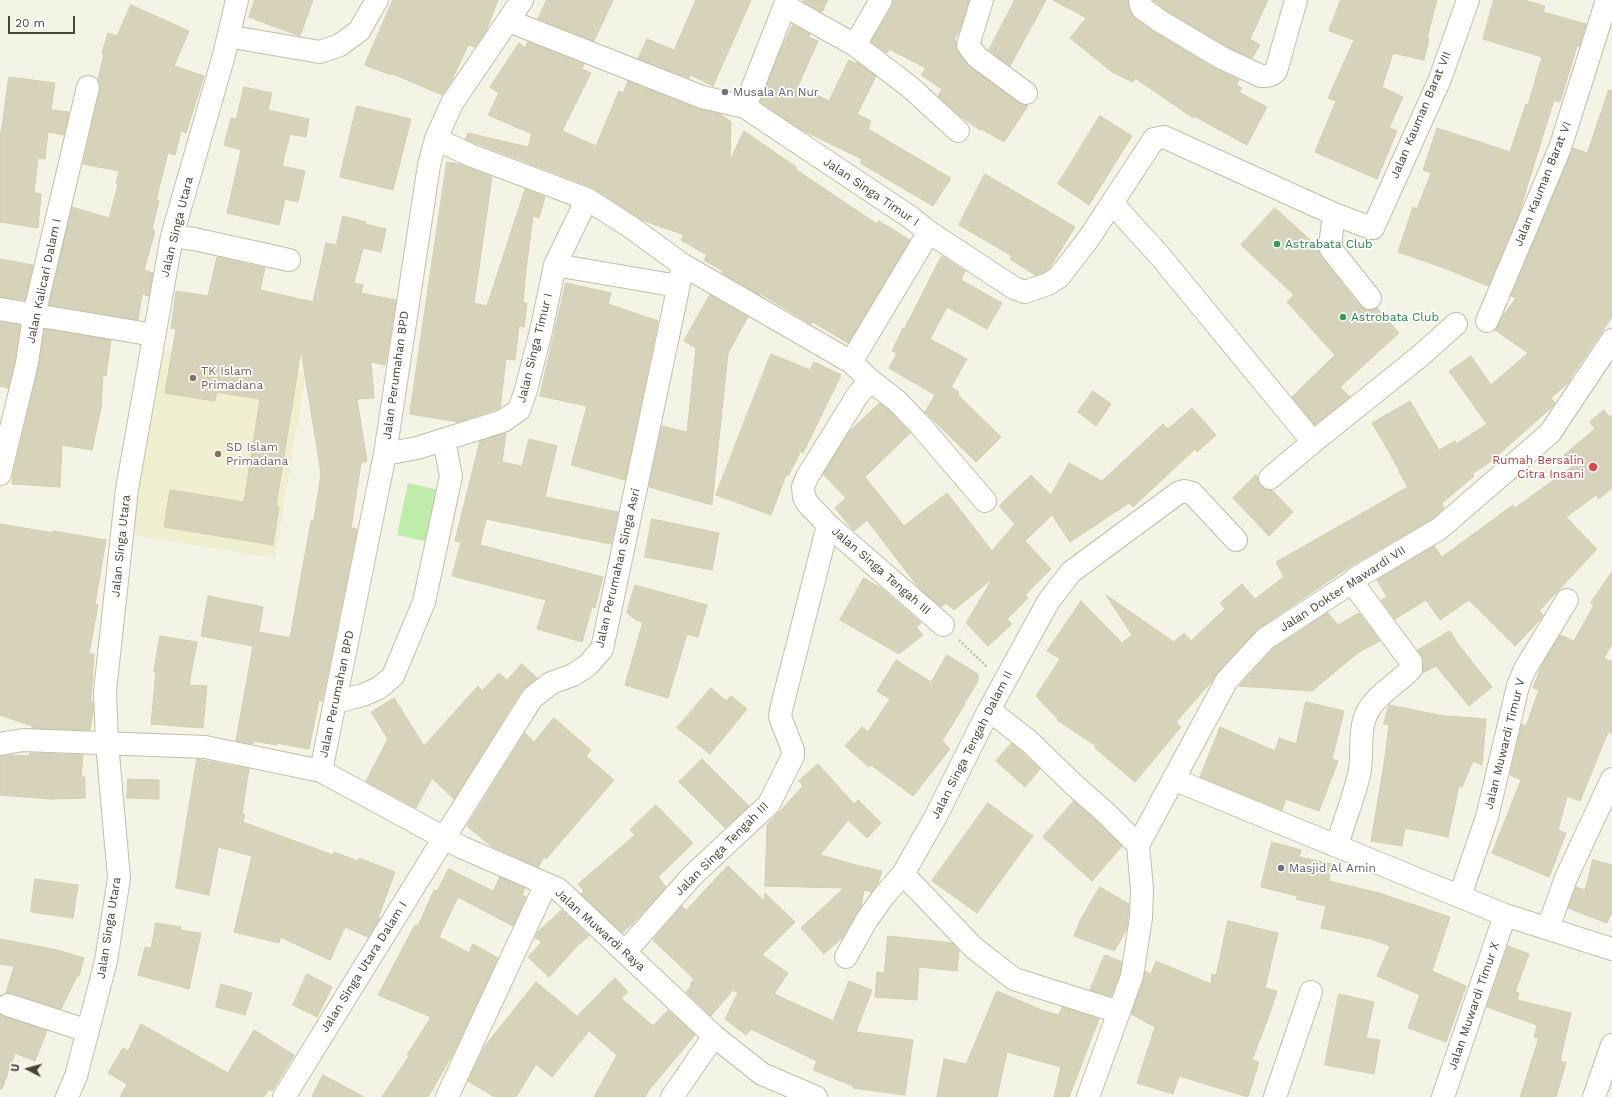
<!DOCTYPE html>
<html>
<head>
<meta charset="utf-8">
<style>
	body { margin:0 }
	#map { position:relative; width:1612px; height:1097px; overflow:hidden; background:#f4f4e6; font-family:"Work Sans",sans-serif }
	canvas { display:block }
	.north { position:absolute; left:8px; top:1049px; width:40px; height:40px; -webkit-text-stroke:3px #fff; paint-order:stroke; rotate:276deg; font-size:11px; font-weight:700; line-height:16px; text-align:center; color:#484535 }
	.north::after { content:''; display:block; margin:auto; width:14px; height:18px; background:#484535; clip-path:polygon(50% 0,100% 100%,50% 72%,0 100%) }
	.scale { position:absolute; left:8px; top:16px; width:67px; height:18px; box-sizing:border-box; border:2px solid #484535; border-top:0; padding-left:5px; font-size:12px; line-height:14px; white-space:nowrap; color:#484535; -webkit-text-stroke:3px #fff; paint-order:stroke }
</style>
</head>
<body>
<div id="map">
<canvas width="1612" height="1097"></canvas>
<div class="north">U</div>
<div class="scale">20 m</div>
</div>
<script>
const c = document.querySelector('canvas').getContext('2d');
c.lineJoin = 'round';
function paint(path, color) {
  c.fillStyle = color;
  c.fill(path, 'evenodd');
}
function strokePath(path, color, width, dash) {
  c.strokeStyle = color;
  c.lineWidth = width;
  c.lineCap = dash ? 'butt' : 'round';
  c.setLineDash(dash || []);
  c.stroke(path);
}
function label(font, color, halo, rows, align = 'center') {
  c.font = font + ' "Work Sans",sans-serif';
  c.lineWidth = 3.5;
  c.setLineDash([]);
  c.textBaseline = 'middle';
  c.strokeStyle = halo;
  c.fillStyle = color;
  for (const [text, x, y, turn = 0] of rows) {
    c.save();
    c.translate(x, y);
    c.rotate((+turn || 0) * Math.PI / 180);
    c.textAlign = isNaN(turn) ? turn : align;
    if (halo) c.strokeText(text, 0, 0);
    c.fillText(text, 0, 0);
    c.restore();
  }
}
paint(new Path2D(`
	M160,350L306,373L275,558L130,535Z`), '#efeecf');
paint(new Path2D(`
	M408,483L439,490L428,542L397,535Z`), '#bfecab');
const building = new Path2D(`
	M255,0H313L300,36L249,17Z
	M393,0H498L486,31L475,47L468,45L452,80L442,95L391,73V75L365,65Z
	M547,0H613L594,41L538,19Z
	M696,0H751L713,86L691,75L689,78L638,59L647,39L674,50Z
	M804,0H828L822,12L803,2Z
	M893,0H969L959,31L954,40L956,41V47L958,52L970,67L1019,103L1028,106L1004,142L981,129L980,130L960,116L938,96L942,89L921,75L926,68L889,49L887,53L871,42L892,6Z
	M1015,0H1046L1010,66L989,50Z
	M1053,0H1128L1130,10L1136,19L1154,32L1216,69L1239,80L1236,85L1242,88L1239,92L1267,107L1247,145L1194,116L1193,118L1135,78L1133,82L1112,72L1070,38L1086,18Z
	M1153,0H1268L1250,39L1260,45L1252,58L1228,47L1167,11Z
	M1341,0H1437L1427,38L1429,39L1424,60L1393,53L1382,87L1403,97L1389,128L1397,131L1377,179L1315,152L1336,101L1328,98L1354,40L1329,31Z
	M1494,0H1524L1545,6L1543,12L1586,24L1579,47L1577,46L1560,102L1554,100L1518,216L1488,286L1447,269L1398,252L1413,207L1417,209L1431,173L1423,170L1437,128L1510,152L1526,104L1528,105L1542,57L1483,39Z
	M131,5L189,31L174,66L204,76L186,133L181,131L175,155L168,153L156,200H159L152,230L155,231L144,270L153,273L149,296L142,294L138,320L49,305L72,207L109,218L118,185L116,184L119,171L83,164L100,90V84L98,79L104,54L102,53L108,33L117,36Z
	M793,25L810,34L809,37L818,41L798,86L829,101L849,60L856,64L857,62L876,76L857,114L871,121L868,129L951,178L933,206L860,163L862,159L800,129L760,102L778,56Z
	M528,42L584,64L582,69L591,73L562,131L596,146L619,91L623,93L628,81L698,109L720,114L731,122L730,160L744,131L796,167L795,169L877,224L879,221L910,240L848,343L813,322L811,324L761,294L760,295L722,273L723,271L704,260L707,255L681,240L684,235L642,220L592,187L465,139L468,133L528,147L532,134L488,115L499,93L490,87L519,43L525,48Z
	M9,77L55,83L51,110L69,112L64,135L48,132L45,159L38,158L34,193L41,194L38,228L0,222V132H1Z
	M244,87L272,93L268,110L309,119L306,137L290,134L282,166L305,171L298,202L285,199L279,225L227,213L241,150L224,145L231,118L236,119Z
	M1609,90L1612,91V317L1571,377L1569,382L1551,398L1555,403L1552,407L1490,462L1472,474L1474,476L1442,503L1444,508L1432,519L1349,567L1262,626L1263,624L1218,672L1212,681L1176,722L1181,727L1135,782L1095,748L1096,746L1057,720L1058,719L1036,696L1060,659L1047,651L1081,601L1122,643L1132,635L1106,595L1174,642L1184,633L1191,641L1225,609L1220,603L1242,584L1255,599L1284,577L1276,562L1408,487L1399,472H1400L1388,450L1372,423L1410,401L1439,450L1455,441L1456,444L1487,424L1449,371L1471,356L1491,385L1528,353L1495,330L1502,317L1516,298L1511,296L1573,148L1587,153Z
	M357,106L411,119L393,190L340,177Z
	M1100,116L1132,136L1089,205L1058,184Z
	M447,162L459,164L492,177L474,303L487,306L525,189L545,197L539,218L533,216L526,270L523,303H527L524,327L519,326L515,360L506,359L500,408L458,422L410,414Z
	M985,174L1075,227L1049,269L1043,273L1035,275L1010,259L1012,256L959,225Z
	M1275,208L1318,247L1321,257L1360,306L1366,310H1371L1377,308L1399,333L1340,387L1350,397L1315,425L1292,397L1335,355L1287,302L1294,295L1241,245Z
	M343,216L366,222L365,224L386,229L381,252L363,248L354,283L363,285L361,293L396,300L388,349L385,365L371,362L374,398L357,399L367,461L361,463L351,528L357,529L322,701L319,700L309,749L277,743V745L254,741L253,744L236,741L253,646L201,636L208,596L263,607L259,632L290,638L311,521H314L321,473L301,350L276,506L279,507L273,545L164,527L170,490L244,502L260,399L217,392L215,401L165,393L176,329L171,328L176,291L208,296L217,257L265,268L260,290L313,302L326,243L336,245Z
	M942,256L965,271L961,280L1002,303L987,329L947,307L930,339L967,359L951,387L959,392L958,395L1001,437L976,462L925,412L935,395L889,368L897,353L892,351L903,328L904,329Z
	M0,259L33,265L25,300L0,297Z
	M566,283L611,293L608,304L658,321L625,480L571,465L587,406L540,396Z
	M710,295L748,317L728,353L712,505L649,487L662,426L687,432L696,348L684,341Z
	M0,322L20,325L15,361L8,388L0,386Z
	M45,329L111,340L106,376L103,375L101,408L92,450L62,445L60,487L12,484L13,475L39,366Z
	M771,354L810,370L814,362L841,375L803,453L801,451L788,476L786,475L771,515L716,495Z
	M1093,391L1111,404L1096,426L1078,412Z
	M880,403L889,410L910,433L865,477L904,526L947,493L992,551L1015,524L999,506L1031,475L1051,495L1069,463L1102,481L1163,424L1168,429L1192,408L1216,435L1197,452L1195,449L1133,507L1129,503L1070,542L1052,515L1025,541L1051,569L1025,595L1028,598L1007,619L1012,624L988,646L966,623L993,578L954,610L946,603L941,607L919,588L867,520L854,531L835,508L846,498L823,474L849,432Z
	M1604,410L1609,417L1612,415V488L1599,499L1596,495L1566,517L1597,549L1539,611L1543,615L1539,621L1515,646L1469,600L1440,620L1426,600L1395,619L1381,600L1387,597L1377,580L1434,546L1442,557L1513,505L1515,508L1573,466L1564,455L1595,429L1590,422Z
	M506,433L502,462L522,466L529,439L557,446L545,497L618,512L611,544L486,519L480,545L603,577L595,608L592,607L582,642L537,629L546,600L452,576L461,542L455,541L480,441Z
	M1256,475L1261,486L1266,490H1272L1293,512L1269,536L1233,498Z
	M652,519L719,533L712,570L645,557Z
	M0,524L53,533V531L106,540L95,604L98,605L89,654H94L91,701L93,702V712L90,730L32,728V726L0,715Z
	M1612,572V644L1604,658L1612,662V734L1608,732L1580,801L1567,796L1558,830L1566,833L1549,877L1492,853L1521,780L1510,775L1522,724L1526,726L1539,690L1533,688L1542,664L1560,635L1574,641L1594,605L1591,603Z
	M864,578L882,589L921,623L916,627L923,635L899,654L840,620Z
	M635,585L707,605L698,637L687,634L668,698L625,685L643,622L636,620L627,613Z
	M1328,613L1338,625L1359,613L1380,641L1359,652L1312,691L1239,686L1273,649Z
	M1450,631L1458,644L1492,687L1469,706L1436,666L1423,673V662L1418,650Z
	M160,636L197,642L189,685L207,686L203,728L151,724L156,672H154Z
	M947,655L978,674V681L964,704H965L942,741L950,749L913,796L871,765L869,767L845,746L862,727L868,732L890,699L877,691L896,660L931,682Z
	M522,664L537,678L521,691L454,799L432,778L416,808L366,781L388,739L371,712L394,698L424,746L478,686L482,691L499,673L507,680Z
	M711,688L726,701L731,696L747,709L710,754L677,728Z
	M1306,702L1344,711L1332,759L1338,761L1319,811L1286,799L1282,810L1200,777L1220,727L1275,751L1279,738L1296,744Z
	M1389,705L1449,717L1448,716L1486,719L1482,765L1473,761L1462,787L1459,786L1448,837L1405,828L1402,846L1371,841L1384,764L1389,725L1384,724Z
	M554,718L591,750L586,756L614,780L546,859L544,857L538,867L491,846L467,826L525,733L534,742Z
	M1012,743L1040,769L1025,787L996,761Z
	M30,753L83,755L81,777H85V798L52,799L0,795V756L11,755L29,756Z
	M197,759L249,769L242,814H245L243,822L333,855L334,852L358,861L359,858L395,872L378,918H380L368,937L345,927L330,960L280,937L279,943L234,932L252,856L218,847L209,895L176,888Z
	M702,759L749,806L725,828L679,782Z
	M818,764L854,804L858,800L881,823L867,838L848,820L820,855L867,868L868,866V868L882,871L878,883L872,892L864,890L861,906L843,937L824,954L801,928L844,888L765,886L767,825L803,786L799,781Z
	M128,779L159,780V799L127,798Z
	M1074,801L1096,821L1122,846L1092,881L1043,837Z
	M988,803L1033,836L977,913L932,881Z
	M656,805L693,843L658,877L666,887L634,922L622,933L581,894L584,891L578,884L635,835L630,830Z
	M1272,842L1301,850L1299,857L1332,864L1329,881L1379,893L1450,917L1432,971L1466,986L1446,1042L1408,1028L1420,995L1377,976L1390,946L1371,939L1321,928L1326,906L1296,899L1297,896L1261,887Z
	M1593,860L1612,865V912L1607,923L1568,908L1576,887L1585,890Z
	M728,866L764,901L765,893L795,922L762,955L788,973L774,994L833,1021L849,981L872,990L856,1032L913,1040L905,1095L853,1088V1086L813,1070L817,1061L751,1029L746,1035L725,1019L738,993L733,990L711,1016L686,992L692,985L690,984L694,979L653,940L682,906L686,910Z
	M449,869L493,891L500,877L525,888L522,895L526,897L513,926L458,897L439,937L469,953L473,944L498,958L453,1054L428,1097H382L409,1056L407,1055L431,1017L378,995L415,925L418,926L434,890L437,891Z
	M35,879L78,885L73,918L31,912Z
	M1100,887L1129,904L1127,929L1114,951L1074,936L1081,919Z
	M562,910L589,936L577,946L549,977L528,957L542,942L535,938L538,932Z
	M1228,921L1278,933L1265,988L1277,991L1271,1010L1252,1060L1259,1062L1248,1097L1179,1076L1173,1094L1137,1083L1155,1027L1131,1014L1144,980L1145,971L1151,974L1156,961L1211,984L1212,974L1216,975Z
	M156,923L181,927L180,930L201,933L189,989L138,975L145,947L151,948Z
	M888,936L952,943L959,951L957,971L919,967L917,1000L875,997L877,972L884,973Z
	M0,939L57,950L84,958L79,976H77L61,1009L12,993H6L14,966L0,964Z
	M1508,946L1529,954L1515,992L1519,993L1517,1000L1571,1013L1560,1061L1566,1063L1556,1097H1520L1539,1038L1534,1037L1537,1025L1487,1007Z
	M1105,955L1122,962L1120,973L1111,996L1090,990Z
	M307,974L332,987L317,1017L293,1005Z
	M615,978L628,992L621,998L653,1026L668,1010L695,1035L649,1090L645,1097H594L617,1055L589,1031L552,1077L536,1064L516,1097H495L468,1081L485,1046L536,982L577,1016Z
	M221,984L252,993L245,1015L216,1007Z
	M997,991L1044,1011L1059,1015L1062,1007L1099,1019L1069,1097H1054L1061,1067L1007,1052L997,1097H937L944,1059L966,1064Z
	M1339,994L1374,1002L1366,1038L1380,1040L1374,1074L1325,1065Z
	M0,1014L47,1031L35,1061L15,1053L2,1089H0Z
	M141,1024L228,1073L254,1030L294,1055L272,1091L269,1089L264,1097H120L127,1084L108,1073L123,1048L128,1051Z
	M323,1075L364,1097H312Z`);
paint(building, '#d7d3bb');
strokePath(building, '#d2cdad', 1);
const minor = new Path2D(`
	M982,0L968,45L977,57L1026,93
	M1140,0L1141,5L1143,9L1160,21L1222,58L1261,76C1267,76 1272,76 1276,71L1296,0
	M785,6L855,45L910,87L958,131
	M509,21L702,97L745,107L910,217L929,232L851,362
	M238,38L320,52L340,45L359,31L377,0
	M855,45L881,0
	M745,107L787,0
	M436,139L470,155L587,199L629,226L683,265L851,362L870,380L897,401L920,425L985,501
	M1112,203L1160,256L1313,442L1419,357L1456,324
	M1334,214L1331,238V249L1370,298
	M929,232L1014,288L1025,292L1048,284L1059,277L1089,238L1154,139L1164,137L1334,214L1371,228H1373L1440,79L1468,0
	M172,236L194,239L289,260
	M555,265L678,286
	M0,309L154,335
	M1487,321L1560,148L1607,0
	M870,380L857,396L807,477L803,487L804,497L808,504L828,525L943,625
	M385,454L417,448L503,421L519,410L526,390L541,331L555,265L587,199
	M0,474L27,363L34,315L88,87
	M1270,478L1313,442
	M336,702L363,695L379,688L393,676L406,645L424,602L451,476L444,440
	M989,710L1030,742L1074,785L1105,812L1138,845
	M0,744L23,740L205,747L321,771L461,847L558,889L714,1036L762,1074L816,1097
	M321,771L385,454L429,165L436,139L452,103L522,0
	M1173,779L1505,915L1612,949
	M1337,845C1344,822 1353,799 1359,775C1364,753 1357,729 1369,709C1379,693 1398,683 1411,669V662L1352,582
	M903,874L974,948L1014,979L1119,1012
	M1460,896L1487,817L1518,686L1525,669L1567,600
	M1548,928L1566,878L1612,779
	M625,952L692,876L769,804L793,756V750L780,717L781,710L828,525
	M846,957L866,921L883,897L903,874L936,816L989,710L1048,602L1071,572L1178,493L1184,491L1192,493L1236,540
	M8,1005L88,1031
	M67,1097L76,1076L106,961L119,878L107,743L105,691L127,489L172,236L224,55L237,0
	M284,1097L444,838L532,698L551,683L573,675L588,665L602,649L683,265
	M447,1097L546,884
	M672,1097L714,1036
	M1088,1097L1132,976L1141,918L1142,889L1138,845L1227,680L1265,639L1352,582L1356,578L1439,529L1550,433L1612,340
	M1275,1097L1311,992
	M1443,1097L1505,915
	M1594,1097L1612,1045`);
strokePath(minor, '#c1bea8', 24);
strokePath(new Path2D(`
	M959,640L987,667`), '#c4bf98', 2.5, [2, 2]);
strokePath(minor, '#fff', 22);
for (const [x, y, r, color] of [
	[725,92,4,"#6b7280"],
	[1277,244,4,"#2e9e5b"],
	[1343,317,4,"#2e9e5b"],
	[193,378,4,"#8d6e63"],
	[218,454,4,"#8d6e63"],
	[1593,467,5,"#e0444e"],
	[1281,868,4,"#6b7280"]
]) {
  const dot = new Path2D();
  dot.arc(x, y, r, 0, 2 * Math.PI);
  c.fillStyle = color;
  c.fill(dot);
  strokePath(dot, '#fff', 1.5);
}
label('12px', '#5b616d', '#fff', [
	["Musala An Nur",733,92],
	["Masjid Al Amin",1289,868]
], 'left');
label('12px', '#484535', '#fff', [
	["Jalan Kauman Barat VII",1421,115,-67],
	["Jalan Kauman Barat VI",1543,184,-68],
	["Jalan Singa Timur I",871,192,34],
	["Jalan Singa Utara",177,227,-76],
	["Jalan Kalicari Dalam I",44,281,-78],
	["Jalan Singa Timur I",535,348,-76],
	["Jalan Perumahan BPD",396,375,-82],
	["Jalan Singa Utara",121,546,-84],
	["Jalan Perumahan Singa Asri",618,568,-77],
	["Jalan Singa Tengah III",881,571,41],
	["Jalan Dokter Mawardi VII",1343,589,-33],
	["Jalan Perumahan BPD",337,694,-78],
	["Jalan Muwardi Timur V",1505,744,-76],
	["Jalan Singa Tengah Dalam II",972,745,-63],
	["Jalan Singa Tengah III",722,849,-45],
	["Jalan Singa Utara",109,928,-81],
	["Jalan Muwardi Raya",600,930,42],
	["Jalan Singa Utara Dalam I",364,967,-58],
	["Jalan Muwardi Timur X",1474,1006,-71]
]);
label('12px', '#27864d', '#fff', [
	["Astrabata Club",1285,244],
	["Astrobata Club",1351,317]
], 'left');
label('12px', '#785e54', '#fff', [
	["TK Islam",201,371],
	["Primadana",201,385],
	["SD Islam",226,447],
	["Primadana",226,461]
], 'left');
label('12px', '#be3a42', '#fff', [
	["Rumah Bersalin",1584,460],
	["Citra Insani",1584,474]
], 'right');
</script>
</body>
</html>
